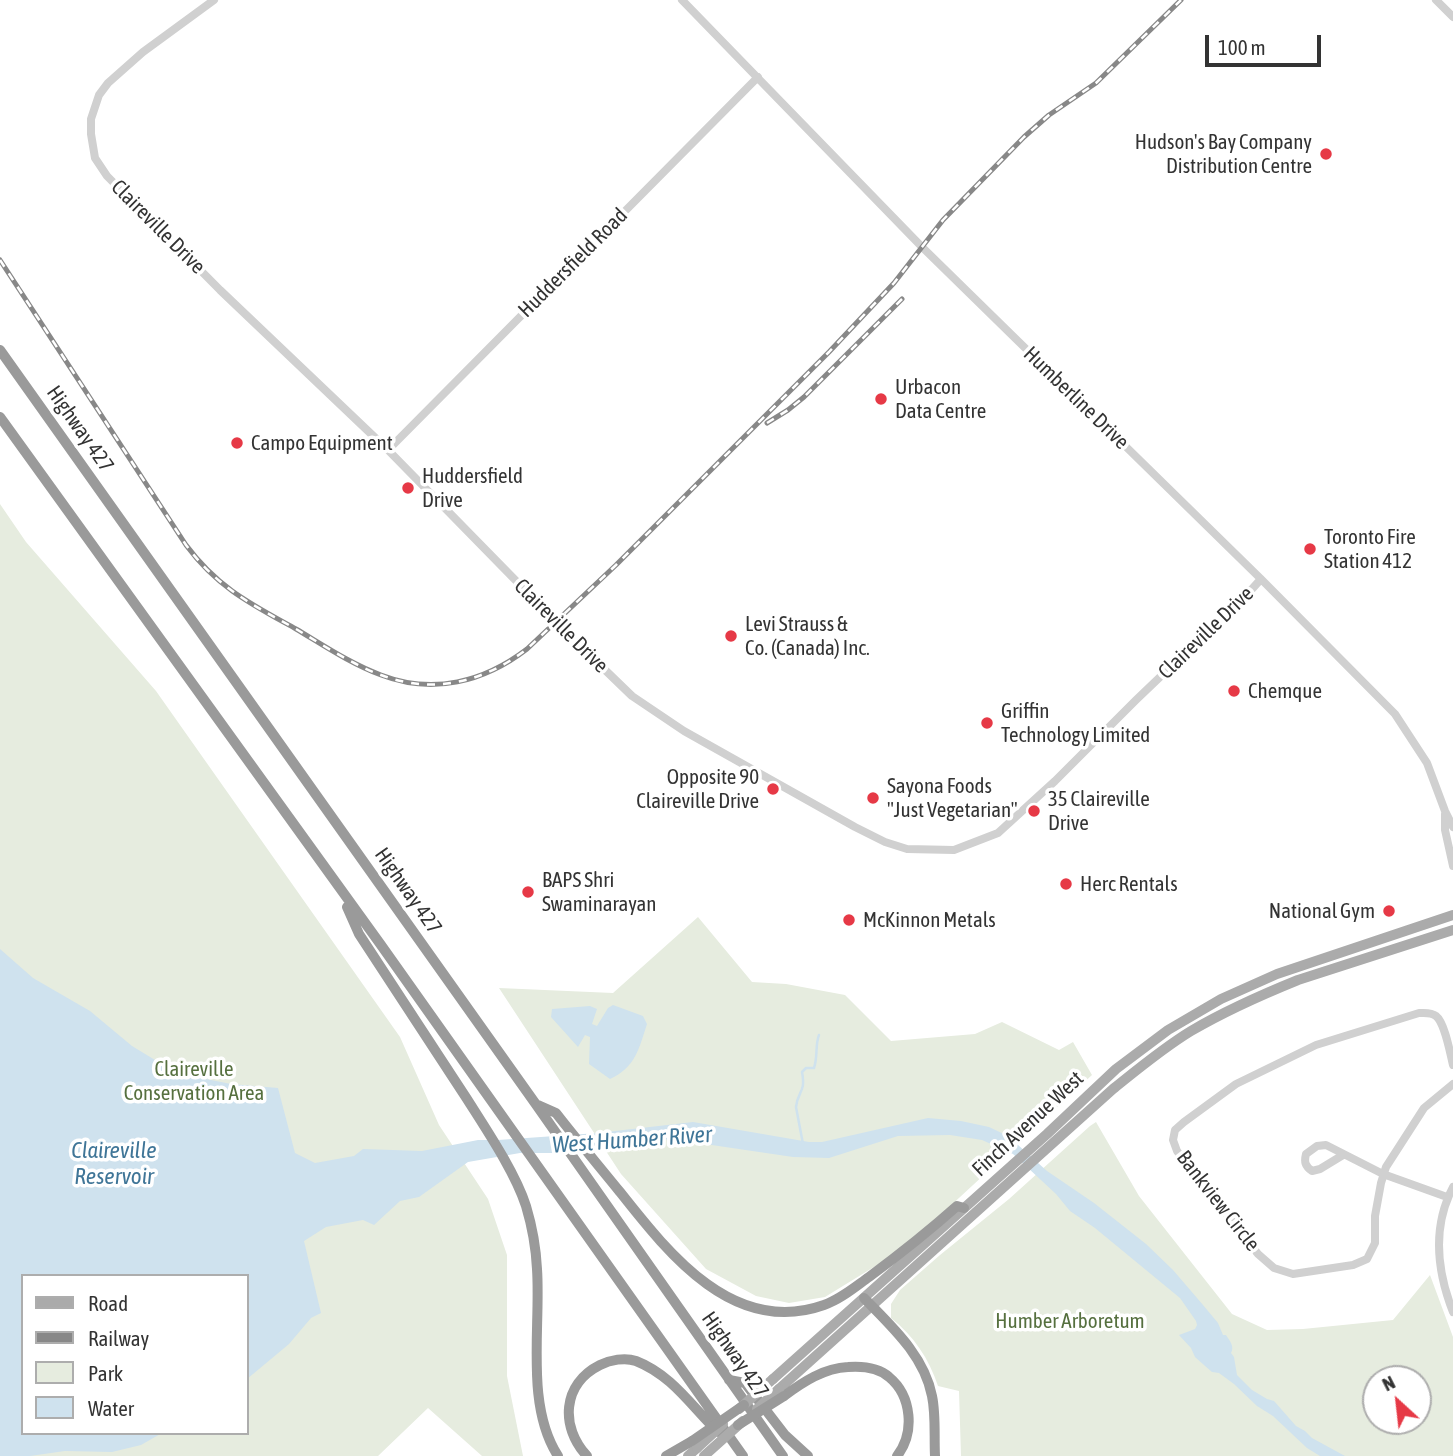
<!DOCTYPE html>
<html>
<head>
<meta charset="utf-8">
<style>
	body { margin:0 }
	#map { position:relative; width:1453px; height:1456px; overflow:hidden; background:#fff; font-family:"Asap Condensed",sans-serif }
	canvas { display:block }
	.legend { position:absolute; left:21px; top:1274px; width:228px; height:161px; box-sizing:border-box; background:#fff; border:2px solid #adadad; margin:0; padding:9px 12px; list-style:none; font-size:21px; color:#333 }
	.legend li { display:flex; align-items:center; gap:14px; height:35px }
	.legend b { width:35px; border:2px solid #adadad }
	.north { position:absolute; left:1362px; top:1365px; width:70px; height:70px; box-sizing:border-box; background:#fff; border:2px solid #adadad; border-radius:50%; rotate:333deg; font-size:19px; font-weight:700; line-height:28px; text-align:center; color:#333 }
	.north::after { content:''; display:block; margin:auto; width:24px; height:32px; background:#e63946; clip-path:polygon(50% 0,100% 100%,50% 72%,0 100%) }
	.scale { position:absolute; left:1205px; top:35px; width:116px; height:32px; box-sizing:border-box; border:4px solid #333; border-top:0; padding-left:9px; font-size:21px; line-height:24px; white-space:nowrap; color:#333; -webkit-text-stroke:5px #fff; paint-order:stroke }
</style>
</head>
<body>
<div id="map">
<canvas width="1453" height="1456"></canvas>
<ul class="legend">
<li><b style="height:9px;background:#ababab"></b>Road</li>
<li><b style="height:9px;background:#888"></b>Railway</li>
<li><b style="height:19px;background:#e6ecdf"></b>Park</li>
<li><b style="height:19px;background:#cfe2ee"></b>Water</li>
</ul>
<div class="north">N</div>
<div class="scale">100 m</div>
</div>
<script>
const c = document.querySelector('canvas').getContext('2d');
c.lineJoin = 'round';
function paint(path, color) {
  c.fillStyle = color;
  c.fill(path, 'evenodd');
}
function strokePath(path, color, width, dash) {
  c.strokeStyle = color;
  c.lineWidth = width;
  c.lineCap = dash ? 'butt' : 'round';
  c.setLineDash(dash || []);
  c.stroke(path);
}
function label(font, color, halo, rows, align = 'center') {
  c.font = font + ' "Asap Condensed",sans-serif';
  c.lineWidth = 7;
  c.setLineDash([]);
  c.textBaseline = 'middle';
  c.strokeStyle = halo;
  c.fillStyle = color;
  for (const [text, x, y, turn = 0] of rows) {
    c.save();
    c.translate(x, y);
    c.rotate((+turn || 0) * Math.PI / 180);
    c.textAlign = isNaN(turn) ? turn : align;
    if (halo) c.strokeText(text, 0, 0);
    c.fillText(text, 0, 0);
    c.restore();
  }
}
paint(new Path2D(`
	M0,504L26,542L156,691L400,1037L439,1125L488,1199L507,1255V1376L523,1456H482L428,1408L378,1456H0ZM23,1276H247V1433H23Z
	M698,917L752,982L786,984L845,995L891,1041L975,1034L1002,1022L1059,1050L1073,1042L1092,1075L933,1222L882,1262L825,1297L789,1303L756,1296L706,1269L621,1174L499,988L613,993Z
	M1096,1122L1139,1196L1232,1314L1267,1330L1303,1329L1393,1320L1430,1275L1453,1337V1456H961L959,1391L938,1386C929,1359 914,1336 891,1318V1304L900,1290L940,1255L1009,1199L1090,1126ZM1376,1379H1418V1421H1376Z`), '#e6ecdf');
paint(new Path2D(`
	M0,949L33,978L90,1011L132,1046L155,1060L196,1077L231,1084L278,1088L295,1153L315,1163L354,1156L363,1149L422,1151L478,1140H498L598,1133L693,1122L809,1142H822L928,1118L961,1121L989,1127L1008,1136L1047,1171L1094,1203L1146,1244L1173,1270L1203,1305L1218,1323L1223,1335H1226C1229,1340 1235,1346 1231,1353L1234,1357L1237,1375L1252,1390L1267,1399L1274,1401L1296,1426L1305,1431L1312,1438L1345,1456H1320L1307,1448L1273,1416L1257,1406L1234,1384L1219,1373L1212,1372L1204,1365L1195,1357L1191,1348L1179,1335L1195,1329L1197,1325L1196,1321L1180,1298L1095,1228L1070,1211L1056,1194L1013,1154L982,1140L950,1135L898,1136L829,1158L793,1157L671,1139L605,1145L558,1153H520L468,1162L419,1197L400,1201L374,1225L363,1220L326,1227L304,1241L321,1313L311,1318L289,1344L247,1379V1276H23V1433H162L141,1445L112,1452L65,1451L30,1456H0Z
	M613,1005L643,1016L647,1024C639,1048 636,1067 610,1079L589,1064L590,1037L585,1035L578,1047L551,1017L552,1009L590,1006L597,1009L592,1024L597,1026L608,1008Z`), '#cfe2ee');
strokePath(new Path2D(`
	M803,1144L796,1107C798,1090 806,1093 802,1072L806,1068H814C818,1056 815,1045 819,1035`), '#cfe2ee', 2.5);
strokePath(new Path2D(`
	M214,0L143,52L108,83L99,95L91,119V134L95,158L107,176L220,290L388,450L573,639L632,696L684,731L855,827L885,842L907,849L954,850L998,833L1055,781L1136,700L1252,589L1261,579
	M682,0L922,247L1261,579L1395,714L1427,763L1445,811L1453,827
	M1436,0L1453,17
	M388,450L758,77
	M1445,814V830L1453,866
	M1453,1065C1450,1053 1445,1023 1436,1016C1431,1012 1425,1013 1419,1013L1316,1045L1236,1084L1184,1122L1175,1130L1173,1140L1177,1151L1258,1254L1274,1268L1293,1274L1353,1265L1367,1259L1375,1243V1216L1381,1183L1386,1167L1424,1108L1453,1084
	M1343,1155L1320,1169L1312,1171C1305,1166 1304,1162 1306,1154L1317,1146L1326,1145L1383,1174L1447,1197
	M1453,1187C1432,1227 1437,1271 1453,1312`), '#d0d0d0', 8);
strokePath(new Path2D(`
	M773,1379L1047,1134L1116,1069L1168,1030L1221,999L1277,974L1453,915
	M779,1389L1113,1089C1138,1069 1163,1048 1191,1031C1225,1011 1261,995 1298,980L1453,930
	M688,1456L697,1448`), '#ababab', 10);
strokePath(new Path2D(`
	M0,350L535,1103L783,1456
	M0,417L381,945L743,1456
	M347,907L359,934C395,989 431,1044 467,1099C486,1129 515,1172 526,1206C532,1226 536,1248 537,1269C541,1327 525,1405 558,1456
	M538,1105L556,1113C577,1140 599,1166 620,1192C669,1254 734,1337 824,1305C841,1299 855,1287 869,1277C900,1254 929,1231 957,1206L964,1208
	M864,1298C891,1326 924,1355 932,1396C936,1415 934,1436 935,1456
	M729,1380L745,1383L785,1435L808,1456
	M784,1396C803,1382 824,1368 848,1367C862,1366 879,1368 889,1377C912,1396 915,1433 897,1456
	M587,1456C560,1427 562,1384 600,1365C610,1360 625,1357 636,1361C672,1375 692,1407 718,1432
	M666,1456L692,1441`), '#9a9a9a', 10);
const rail = new Path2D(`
	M0,260L186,545C218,588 251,604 296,629C323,645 351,664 381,675C433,695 484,682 527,649L616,565L829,352L894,283L943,220L1024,137L1049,115L1096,83L1181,0
	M767,423L788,410L804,397L902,299`);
strokePath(rail, '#888', 5);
strokePath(rail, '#fff', 2.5, [8]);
strokePath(new Path2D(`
	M739,1409L773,1379
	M757,1409L779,1389
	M697,1448L723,1424
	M704,1456L743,1421`), '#ababab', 10);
strokePath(new Path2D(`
	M738,1425L784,1396
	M692,1441L744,1405`), '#9a9a9a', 10);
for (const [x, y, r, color] of [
	[1326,154,7,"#e63946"],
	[881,399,7,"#e63946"],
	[237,443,7,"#e63946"],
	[408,488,7,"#e63946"],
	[1310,549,7,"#e63946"],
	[731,636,7,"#e63946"],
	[1234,691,7,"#e63946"],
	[987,723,7,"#e63946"],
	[773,789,7,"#e63946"],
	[873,798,7,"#e63946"],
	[1034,811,7,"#e63946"],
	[1066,884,7,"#e63946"],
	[528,892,7,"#e63946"],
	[1389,911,7,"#e63946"],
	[849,920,7,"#e63946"]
]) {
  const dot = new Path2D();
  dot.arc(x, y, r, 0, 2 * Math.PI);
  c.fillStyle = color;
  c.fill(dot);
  strokePath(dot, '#fff', 2.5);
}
label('21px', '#333', '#fff', [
	["Hudson's Bay Company",1312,142,"right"],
	["Distribution Centre",1312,166,"right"],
	["Urbacon",895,387],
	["Data Centre",895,411],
	["Campo Equipment",251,443],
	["Huddersfield",422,476],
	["Drive",422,500],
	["Toronto Fire",1324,537],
	["Station 412",1324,561],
	["Levi Strauss &",745,624],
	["Co. (Canada) Inc.",745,648],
	["Chemque",1248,691],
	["Griffin",1001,711],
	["Technology Limited",1001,735],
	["Opposite 90",759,777,"right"],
	["Claireville Drive",759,801,"right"],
	["Sayona Foods",887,786],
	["\"Just Vegetarian\"",887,810],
	["35 Claireville",1048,799],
	["Drive",1048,823],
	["BAPS Shri",542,880],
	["Swaminarayan",542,904],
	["Herc Rentals",1080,884],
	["National Gym",1375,911,"right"],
	["McKinnon Metals",863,920]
], 'left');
label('21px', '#333', '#fff', [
	["Claireville Drive",158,227,45],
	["Huddersfield Road",573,263,-45],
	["Humberline Drive",1076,398,44],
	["Highway 427",80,429,55],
	["Claireville Drive",561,626,45],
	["Claireville Drive",1206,633,-44],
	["Highway 427",408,891,55],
	["Finch Avenue West",1028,1124,-43],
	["Bankview Circle",1218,1201,52],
	["Highway 427",735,1355,55]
]);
label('21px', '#56703f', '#fff', [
	["Claireville",194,1069],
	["Conservation Area",194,1093],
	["Humber Arboretum",1070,1321]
]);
label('italic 23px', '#3f7597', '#fff', [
	["West Humber River",632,1140,-4],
	["Claireville",114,1151],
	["Reservoir",114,1177]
]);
</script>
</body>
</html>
